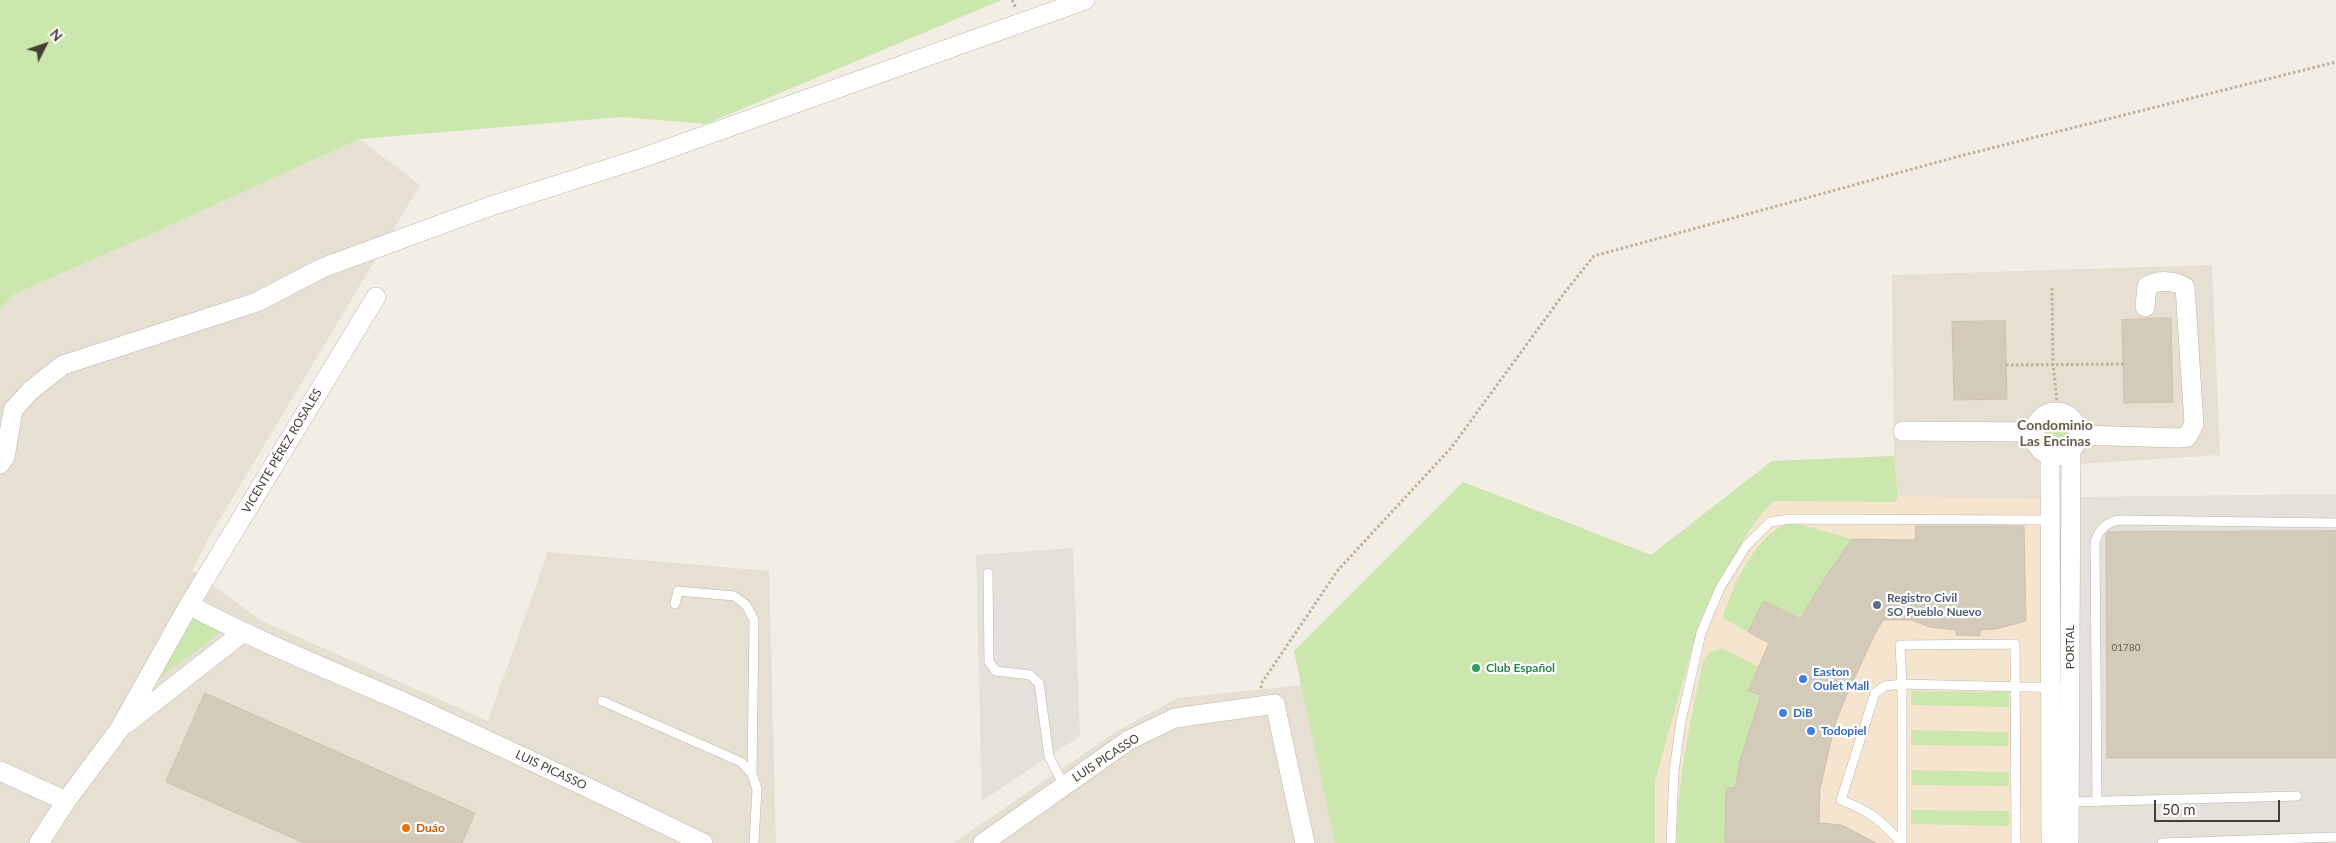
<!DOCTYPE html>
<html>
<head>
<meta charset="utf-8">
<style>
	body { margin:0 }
	#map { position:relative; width:2336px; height:843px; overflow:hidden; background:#f2eee5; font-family:Lato,sans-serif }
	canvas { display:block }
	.north { position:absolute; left:20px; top:20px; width:50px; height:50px; -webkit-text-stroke:4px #fff; paint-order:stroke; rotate:49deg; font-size:14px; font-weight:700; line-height:20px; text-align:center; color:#453e34 }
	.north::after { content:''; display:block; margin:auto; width:18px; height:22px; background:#453e34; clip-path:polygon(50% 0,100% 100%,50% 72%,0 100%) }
	.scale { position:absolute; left:2154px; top:800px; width:126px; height:22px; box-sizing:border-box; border:2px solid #453e34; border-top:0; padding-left:6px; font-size:15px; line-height:18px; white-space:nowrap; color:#453e34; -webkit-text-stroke:4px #fff; paint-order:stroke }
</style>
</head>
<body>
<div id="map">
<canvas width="2336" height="843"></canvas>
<div class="north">N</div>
<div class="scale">50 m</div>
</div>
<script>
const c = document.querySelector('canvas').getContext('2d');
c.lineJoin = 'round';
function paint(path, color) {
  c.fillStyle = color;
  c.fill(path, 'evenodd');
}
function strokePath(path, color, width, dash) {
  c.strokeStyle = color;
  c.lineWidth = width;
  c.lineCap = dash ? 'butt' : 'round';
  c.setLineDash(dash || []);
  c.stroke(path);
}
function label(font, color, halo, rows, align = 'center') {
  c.font = font + ' Lato,sans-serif';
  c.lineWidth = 4.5;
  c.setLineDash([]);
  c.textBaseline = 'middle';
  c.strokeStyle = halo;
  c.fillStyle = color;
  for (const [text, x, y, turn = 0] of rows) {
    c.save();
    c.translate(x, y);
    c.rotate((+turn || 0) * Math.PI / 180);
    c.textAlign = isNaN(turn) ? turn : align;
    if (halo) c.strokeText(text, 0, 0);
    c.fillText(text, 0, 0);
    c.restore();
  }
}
paint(new Path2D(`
	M359,139L420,185L211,534L192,570L262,621L488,721L548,552L769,571L776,843H0V311L12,295L145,237Z
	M2212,265L2220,455L2080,464V497L2336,843H953L1119,730L1178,698L1301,685L1294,651L1463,482L1651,555L1772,461L1894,456L1892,275Z`), '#e6e0d3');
paint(new Path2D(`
	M1894,456L1899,496L2043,499L2041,843H1655L1653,640L1772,461Z`), '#f5e5cf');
paint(new Path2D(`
	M2336,494V843H2074L2080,497Z
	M1073,548L1080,736L982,801L976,555Z`), '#e4e0da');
paint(new Path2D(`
	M0,0H1002L706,124L621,117L359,139L145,237L12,295L0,311Z
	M2039 434a14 14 0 1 1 28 0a14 14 0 1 1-28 0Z
	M1894,456L1898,496L1896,502L1773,501L1755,522L1726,568L1700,620L1655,781V843H1335L1294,651L1463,482L1651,555L1772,461Z
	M1794,523L1852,539L1799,619L1764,601L1748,632L1723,618C1731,588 1759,526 1794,523Z
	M193,614L223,631L155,681Z
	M1722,648L1759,667L1761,695L1735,788H1726L1725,843H1677C1677,781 1690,722 1703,662L1710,652Z
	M1912,691L2009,692V707L1911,705Z
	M1911,730L2008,732V746L1911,745Z
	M1912,770L2009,772V786L1912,785Z
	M1911,810L2009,811V826L1911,824Z`), '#cce7ad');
const building = new Path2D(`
	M2171,318L2173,402L2124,403L2122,320Z
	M2005,321L2007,399L1954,400L1952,322Z
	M1916,526H2024L2026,621L1996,629L1980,630V636L1956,635V630L1930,627L1911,620H1883L1874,636L1847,694L1835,724L1820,789L1819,823L1842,825L1876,843H1725L1726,788H1735L1740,761L1761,695L1748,691L1769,643L1748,632L1764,601L1800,619L1823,581L1852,539L1915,540Z
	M2336,531V758H2107L2106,534L2108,532Z
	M205,693L475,813L462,843H304L166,782Z`);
paint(building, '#d4caba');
strokePath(building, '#cfc2ad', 1);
const lane = new Path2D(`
	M988,573L989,662L996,671L1030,675L1039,683L1049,756L1064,786
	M675,604L678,591L734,596L746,605L754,620L752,774
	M602,701L741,762L752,774L757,789L754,843
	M2070,802L2297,796
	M2097,802L2095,542C2099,529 2106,522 2120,520L2336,523
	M1671,843L1674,771L1681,721L1701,633L1720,588L1746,546L1770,522L1790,519L2051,520
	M1901,843C1880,819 1871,812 1841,800L1875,693L1885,686L1902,684L2069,688
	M1902,843V684L1900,645L2015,644L2016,843
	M2162,843L2336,837`);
const street = new Path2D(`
	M2034 434a22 22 0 1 1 44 0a22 22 0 1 1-44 0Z
	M1903,431L2035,432
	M2078,435L2178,438L2187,437L2194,424L2185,287C2175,280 2158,280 2147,286L2145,307
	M2050,455L2051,843
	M0,464L5,457L13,410L31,390L63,365L257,302L322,268L491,206L642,158L1085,0
	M189,605C257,641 328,669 399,700C501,746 602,794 703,843
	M126,724L242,633
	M0,771L66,801
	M39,843L66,801L119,730L189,605L376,297
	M983,843L1129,740L1175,718L1275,704L1305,843
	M2069,843L2071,451`);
strokePath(lane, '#beb6a7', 10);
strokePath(street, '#beb6a7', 20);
strokePath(new Path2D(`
	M1012,0L1016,8
	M2052,288L2053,364L2058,412
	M2006,365L2124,364
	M1261,688V684L1338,570L1451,448L1565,292L1594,256L1960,156L2336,62`), '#c0b298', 3, [2.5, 2.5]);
strokePath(lane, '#fff', 9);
strokePath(street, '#fff', 19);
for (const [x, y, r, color] of [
	[1877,605,5,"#5c6f8a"],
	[1476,668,5,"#2e9e5b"],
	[1803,679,5,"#3f7fe0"],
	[1783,713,5,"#3f7fe0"],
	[1811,731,5,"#3f7fe0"],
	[406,828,5,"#e8710a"]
]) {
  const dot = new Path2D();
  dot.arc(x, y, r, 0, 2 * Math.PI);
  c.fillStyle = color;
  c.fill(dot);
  strokePath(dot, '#fff', 2);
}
label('10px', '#696156', null, [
	["01780",2126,648]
]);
label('12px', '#453e34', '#fff', [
	["VICENTE PÉREZ ROSALES",282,451,-59],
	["PORTAL",2070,647,-90],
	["LUIS PICASSO",1106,758,-33],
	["LUIS PICASSO",551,770,25]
]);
label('bold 12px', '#4e5e75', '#fff', [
	["Registro Civil",1887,598],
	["SO Pueblo Nuevo",1887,612]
], 'left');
label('bold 12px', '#27864d', '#fff', [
	["Club Español",1486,668]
], 'left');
label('bold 12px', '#366cbe', '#fff', [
	["Easton",1813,672],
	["Oulet Mall",1813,686],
	["DiB",1793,713],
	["Todopiel",1821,731]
], 'left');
label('bold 12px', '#c56008', '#fff', [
	["Duáo",416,828]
], 'left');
label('bold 14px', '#675d4b', '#fff', [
	["Condominio",2055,425],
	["Las Encinas",2055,441]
]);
</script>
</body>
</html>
